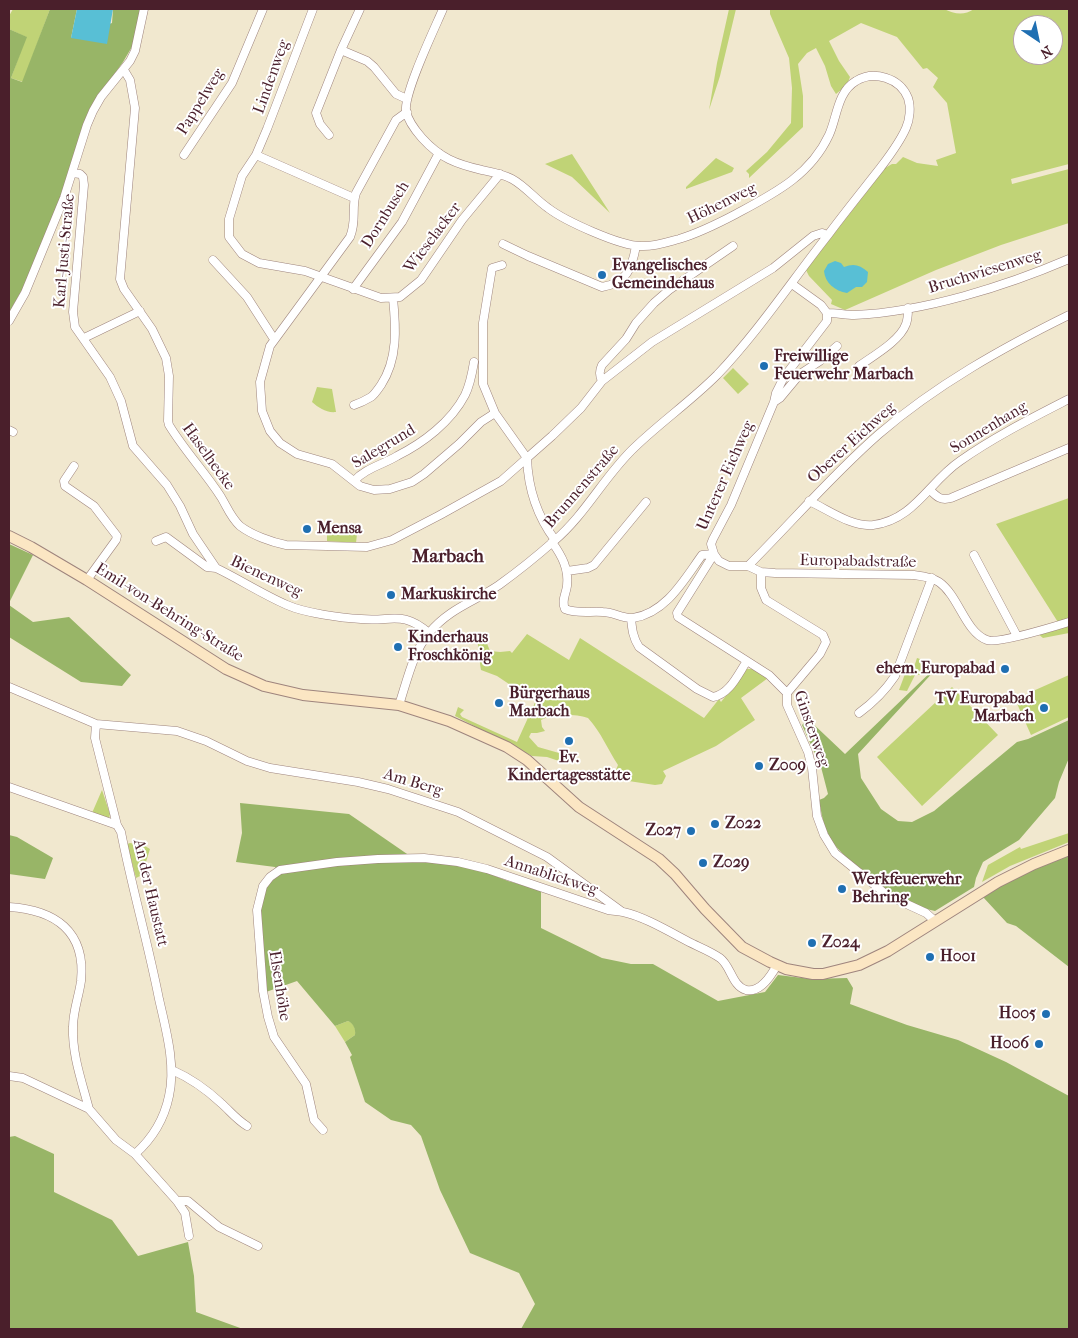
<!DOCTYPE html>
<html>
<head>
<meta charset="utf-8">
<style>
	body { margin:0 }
	#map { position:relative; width:1078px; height:1338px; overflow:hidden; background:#f1e8cf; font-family:"IM FELL French Canon",serif }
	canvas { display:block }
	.frame { position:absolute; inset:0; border:10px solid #4a1f2b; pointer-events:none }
	.north { position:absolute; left:1013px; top:15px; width:50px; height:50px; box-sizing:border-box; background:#fff; border:1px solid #b7a5aa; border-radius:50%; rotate:146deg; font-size:14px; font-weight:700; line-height:20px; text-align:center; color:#4a1f2b }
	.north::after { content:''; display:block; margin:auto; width:18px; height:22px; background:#1f6fb2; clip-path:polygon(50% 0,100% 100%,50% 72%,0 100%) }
</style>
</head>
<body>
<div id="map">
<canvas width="1078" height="1338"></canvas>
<div class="frame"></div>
<div class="north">N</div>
</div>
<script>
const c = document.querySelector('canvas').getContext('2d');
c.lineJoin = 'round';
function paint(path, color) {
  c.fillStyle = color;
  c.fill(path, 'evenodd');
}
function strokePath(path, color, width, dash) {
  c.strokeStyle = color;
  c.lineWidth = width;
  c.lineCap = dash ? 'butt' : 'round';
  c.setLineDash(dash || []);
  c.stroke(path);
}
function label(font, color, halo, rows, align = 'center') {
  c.font = font + ' "IM FELL French Canon",serif';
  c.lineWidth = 4;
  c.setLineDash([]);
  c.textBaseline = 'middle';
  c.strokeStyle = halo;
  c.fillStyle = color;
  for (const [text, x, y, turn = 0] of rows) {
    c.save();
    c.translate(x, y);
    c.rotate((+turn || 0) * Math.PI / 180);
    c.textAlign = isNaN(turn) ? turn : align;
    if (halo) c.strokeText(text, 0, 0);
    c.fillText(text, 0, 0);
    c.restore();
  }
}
paint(new Path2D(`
	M13,9H50L23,82L11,78L26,37L9,29V16Z
	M729,9H736L720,76L709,110L717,63Z
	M770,9H944C954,14 964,16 974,9H1069V164L1011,179L1012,184L1069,169V223L1001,245L936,270L845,310L831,304L832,300L809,276L806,270L885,168L892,164H896L903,157L917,163L938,166L936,160L956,153L947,103L933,87L938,78L927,68L923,69L897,37L861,23L829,41L839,61L850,77L847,85L836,94L831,86L825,66L816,48L807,53L798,64L803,96V127L749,178V174L746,171L767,152L791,123L792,88L789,58L770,14ZM1023,25H1053V55H1023Z
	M572,154L610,213L572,177L545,164Z
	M716,158L734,168L732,172L686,189V187Z
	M733,368L749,384L738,394L723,378Z
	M317,387L332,389L336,412C326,413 319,408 312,402Z
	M1069,498V633L1043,638L1038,634L1061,627L996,524Z
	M327,532L357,534L356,543L327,541Z
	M527,634L569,660L580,638L704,718L719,699L721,702L747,669H752L768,678L741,698L755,720L716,746L663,771L666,776L662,784L655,785L622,780L601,779L597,772L608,768L616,770L618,765C608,750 601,732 588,718C574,714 555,713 541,720L542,727L545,731L537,733H531L529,737L538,747L559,753L569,759L570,762L565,763L547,757L532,756L455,716L458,707L464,710L460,714L462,717L517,742L537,698L534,693L528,691L519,692L518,690L497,676L481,670C479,660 480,651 477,641H486L490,651L500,652L510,651L512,653Z
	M917,658L926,661L929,673L927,675H915L907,691L899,690L905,674L911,676Z
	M1069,675V717L1031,735L1015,699Z
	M952,687L998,735L922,806L877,757Z
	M102,790L110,814L109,819L92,813Z
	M1069,833V842L1010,866L982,882L988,865L1020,847L1021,849Z
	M130,843L145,846L150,849L142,875L136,878L127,844Z
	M348,1021C354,1023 356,1029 355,1035L345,1042L335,1026Z`), '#c0d376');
paint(new Path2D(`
	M50,9H77L71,38L112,23L113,9H140L133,45L123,62L99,96L84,123L62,197L23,288L9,313V29L27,37L11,78L22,82Z
	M9,544L33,555L9,603Z
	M9,605L33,622L69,617L131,675L122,686L81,682L9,637Z
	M935,668L936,669L858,754L861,778L881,809L898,821L912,822L934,811L1017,742L1028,739L1069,720V758L1059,782L1055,798L1019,840L983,862L976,878L974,887L935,911C922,908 899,901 888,893C873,882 835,850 827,834C823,823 821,811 819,800L824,798L828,794L821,767L802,725L808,719L845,754Z
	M240,803L349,814L410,856L425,861L458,865L485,872L508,881L541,890V928L602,958L631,964H653L718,1001L765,992L778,975L811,979L847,978L853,988L850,1004L907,1025L958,1040L1006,1062L1069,1096V1329H521L535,1304L519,1273L470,1253L440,1190L421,1136L411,1125L391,1120L365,1102L350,1057L352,1055L345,1042L355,1035C356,1029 353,1023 348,1021L335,1026L297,981L266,992L259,910L265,886L279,873L275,867L236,862L242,833Z
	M9,835L17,837L53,858L45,879L9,874Z
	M1069,852V967L1016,926L1007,923L983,897L997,887Z
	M15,1136L54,1154V1192L112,1220L138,1256L188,1242L194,1276L196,1312L243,1329H9V1137Z`), '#98b567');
paint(new Path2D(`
	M77,9H113L107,44L71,38Z
	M835,261L841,263L844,267C854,263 860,265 868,272L867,282L862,287H856L847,293C835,291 825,283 824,271L828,264Z`), '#58bfd5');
const minor = new Path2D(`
	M313,9L267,129L256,155L242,176L229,219V237L242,254L259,263L305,271L381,298L400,297L421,280L462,220L500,174
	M341,50L360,9
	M124,70L130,80L135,108L120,279L124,289L152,329L166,358L169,376L168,421L169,425C184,450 205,472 221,497C227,507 231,518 240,526C252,535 271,542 286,545L367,547L392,540L440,515L501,481L527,458L495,413L483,384V323L492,268L502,265
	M407,112L396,120L356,193C351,209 357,220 350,237L270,346L260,382L262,411L270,431L280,443L297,454L332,464L360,486L374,490L390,489L412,482L424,474L459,444L481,422L495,413
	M329,135L320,124L316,113L341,50L367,61L374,67L396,94L407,99
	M184,155L232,83L263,9
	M256,155L354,198
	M73,173L80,174L83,177L84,185L73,312L75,327L110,377L121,401L133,446L167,485L180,506L193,534L216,568
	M503,244L528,256L602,287C627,283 632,268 636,246
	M213,260L247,297L274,339
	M792,284L821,305L827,313V321L784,377L776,393L774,402L731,505L713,539L711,544L714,554L719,561L729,566H748L761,572L775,573L914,575C922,576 932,577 939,582C959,596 965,632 987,640C997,644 1056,626 1069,622
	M353,289L402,222L439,153
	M827,313C836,313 846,315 854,315C924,312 1006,286 1069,259
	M9,321L25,293L64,198L87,125L93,111L101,97L130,61L135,51L144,9
	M84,338L140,311
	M859,366C873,356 900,341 906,324C908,319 908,314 908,308
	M602,381C599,375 599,371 602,365L626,339L636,323L654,303L669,290L733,246
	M774,402L780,398L800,374L820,361L837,346
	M354,405C360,403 366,400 371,397C375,394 378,389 381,385C398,359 396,328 393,298
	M9,430L13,432
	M74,466L64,481L65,486L94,506L117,536L116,540L87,580
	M354,481C366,468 382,465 397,456C423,443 451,422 465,395C470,385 472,374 474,362
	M930,490C937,497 941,501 951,498L1069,448
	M809,501C829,510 851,527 873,525C914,520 929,482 960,461C994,437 1032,418 1069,399
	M555,540C537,516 528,487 527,458L552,436L581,408L602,381L652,342L773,268L813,236L822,233L827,235
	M156,541L166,537L207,567L216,568C239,579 262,594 287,605C305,613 341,618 361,619C392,622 402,610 429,633
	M552,542C562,556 569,569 567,586C566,594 561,601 565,609C577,614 590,611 603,612C613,612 623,619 633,618C666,613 684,580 702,555L714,554
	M714,554L677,613L678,617L769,675L787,693V705L808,752L812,768L817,816L824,835L835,853L887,895L926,913L935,921
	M974,555L1017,636
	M748,566C792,522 832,475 879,434C936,385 1002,348 1069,315
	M567,571L588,568L594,565L646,502
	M761,572V588L766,600L823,635L826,642L820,654L787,693
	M631,618C632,629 633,638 639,647L697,689L713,697C730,694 738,674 747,661
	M9,687L96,724L177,731L206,741L247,761L270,768L358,782L388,789L458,812L547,857L621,911
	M399,705C407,681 413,652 429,633C450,608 474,602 499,585C517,572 537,556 554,541C586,514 605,475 635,447C661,422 691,401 717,375C758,332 791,282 828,235C845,212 863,190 881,167C890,155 900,142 906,128C910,119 911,107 908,98C900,78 874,70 856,81C837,92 837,118 829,135C810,176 773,194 736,214C717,224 699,233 679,239C668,242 653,247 641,246C620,246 565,221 548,208C535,199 525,186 512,179C503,174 492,172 482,170C456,164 440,158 422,138C415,130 408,121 406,111C404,92 434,30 443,9
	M859,713C874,702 885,691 895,676L932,578
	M96,724L95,738L117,825L121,832C132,888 148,943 159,999C166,1030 176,1065 169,1096C164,1120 153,1138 135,1154
	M9,787L117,825
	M9,907C55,910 86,931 81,981C79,996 73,1011 73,1027C72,1055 82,1082 89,1109
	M172,1070C190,1078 206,1089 221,1103C230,1111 236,1119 247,1126
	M9,1076L23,1078L89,1109L116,1140L135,1154L177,1201L185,1213L189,1236
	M323,1130L314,1120L306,1084L274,1037L268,1017L263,991L257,910L263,886L270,877L280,870L337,862L378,859L424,858L458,862L487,869L608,910C613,911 618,911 623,912C643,916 670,932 689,942C699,947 710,951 720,958C731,966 732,986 746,990C760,993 771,976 777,965
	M177,1201H188L219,1227L258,1246`);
const secondary = new Path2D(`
	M9,536L31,547L87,580L226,669L264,686L303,695L399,705L449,721L507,747L527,760L579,807L659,859L675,874L705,909L742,947L770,962L786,969L813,974H823L859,965L888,951L998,882L1034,864L1069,850`);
strokePath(minor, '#9e847d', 9);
strokePath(secondary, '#9e847d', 12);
strokePath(minor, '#fff', 8);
strokePath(secondary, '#fbe6c3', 10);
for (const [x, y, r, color] of [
	[602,275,5,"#1f6fb2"],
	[764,366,5,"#1f6fb2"],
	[307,529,5,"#1f6fb2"],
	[391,595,5,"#1f6fb2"],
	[398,647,5,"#1f6fb2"],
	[1005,669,5,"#1f6fb2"],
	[499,703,5,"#1f6fb2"],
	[1044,708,5,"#1f6fb2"],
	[569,741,5,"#1f6fb2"],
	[759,766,5,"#1f6fb2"],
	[715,824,5,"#1f6fb2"],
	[691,831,5,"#1f6fb2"],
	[703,863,5,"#1f6fb2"],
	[842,889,5,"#1f6fb2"],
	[812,943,5,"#1f6fb2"],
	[930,957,5,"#1f6fb2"],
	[1046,1014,5,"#1f6fb2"],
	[1039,1044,5,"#1f6fb2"]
]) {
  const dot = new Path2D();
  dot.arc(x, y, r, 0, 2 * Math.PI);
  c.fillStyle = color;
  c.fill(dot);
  strokePath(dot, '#fff', 2);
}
label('16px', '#4a1f2b', '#fff', [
	["Lindenweg",272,77,-70],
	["Pappelweg",201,102,-58],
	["Höhenweg",722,204,-26],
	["Dornbusch",386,215,-58],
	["Wieselacker",433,238,-53],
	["Karl-Justi-Straße",65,251,-85],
	["Bruchwiesenweg",985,272,-17],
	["Sonnenhang",989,428,-31],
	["Oberer Eichweg",852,443,-42],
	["Salegrund",384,447,-31],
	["Haselhecke",208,457,54],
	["Unterer Eichweg",726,476,-66],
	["Brunnenstraße",582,487,-49],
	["Europabadstraße",858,562,1],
	["Bienenweg",266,577,25],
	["Emil-von-Behring-Straße",169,613,32],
	["Ginsterweg",811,729,71],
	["Am Berg",413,783,17],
	["Annablickweg",551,876,18],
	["An der Haustatt",150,893,77],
	["Elsenhöhe",279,986,81]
]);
label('bold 16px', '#4a1f2b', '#fff', [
	["Evangelisches",612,266],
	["Gemeindehaus",612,284],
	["Freiwillige",774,357],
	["Feuerwehr Marbach",774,375],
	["Mensa",317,529],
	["Markuskirche",401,595],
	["Kinderhaus",408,638],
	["Froschkönig",408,656],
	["ehem. Europabad",995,669,"right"],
	["Bürgerhaus",509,694],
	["Marbach",509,712],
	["TV Europabad",1034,699,"right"],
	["Marbach",1034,717,"right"],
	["Ev.",569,758,"center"],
	["Kindertagesstätte",569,776,"center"],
	["Z009",769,766],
	["Z022",725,824],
	["Z027",681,831,"right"],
	["Z029",713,863],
	["Werkfeuerwehr",852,880],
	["Behring",852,898],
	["Z024",822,943],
	["H001",940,957],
	["H005",1036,1014,"right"],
	["H006",1029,1044,"right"]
], 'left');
label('bold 19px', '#4a1f2b', '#fff', [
	["Marbach",448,557]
]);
</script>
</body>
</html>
